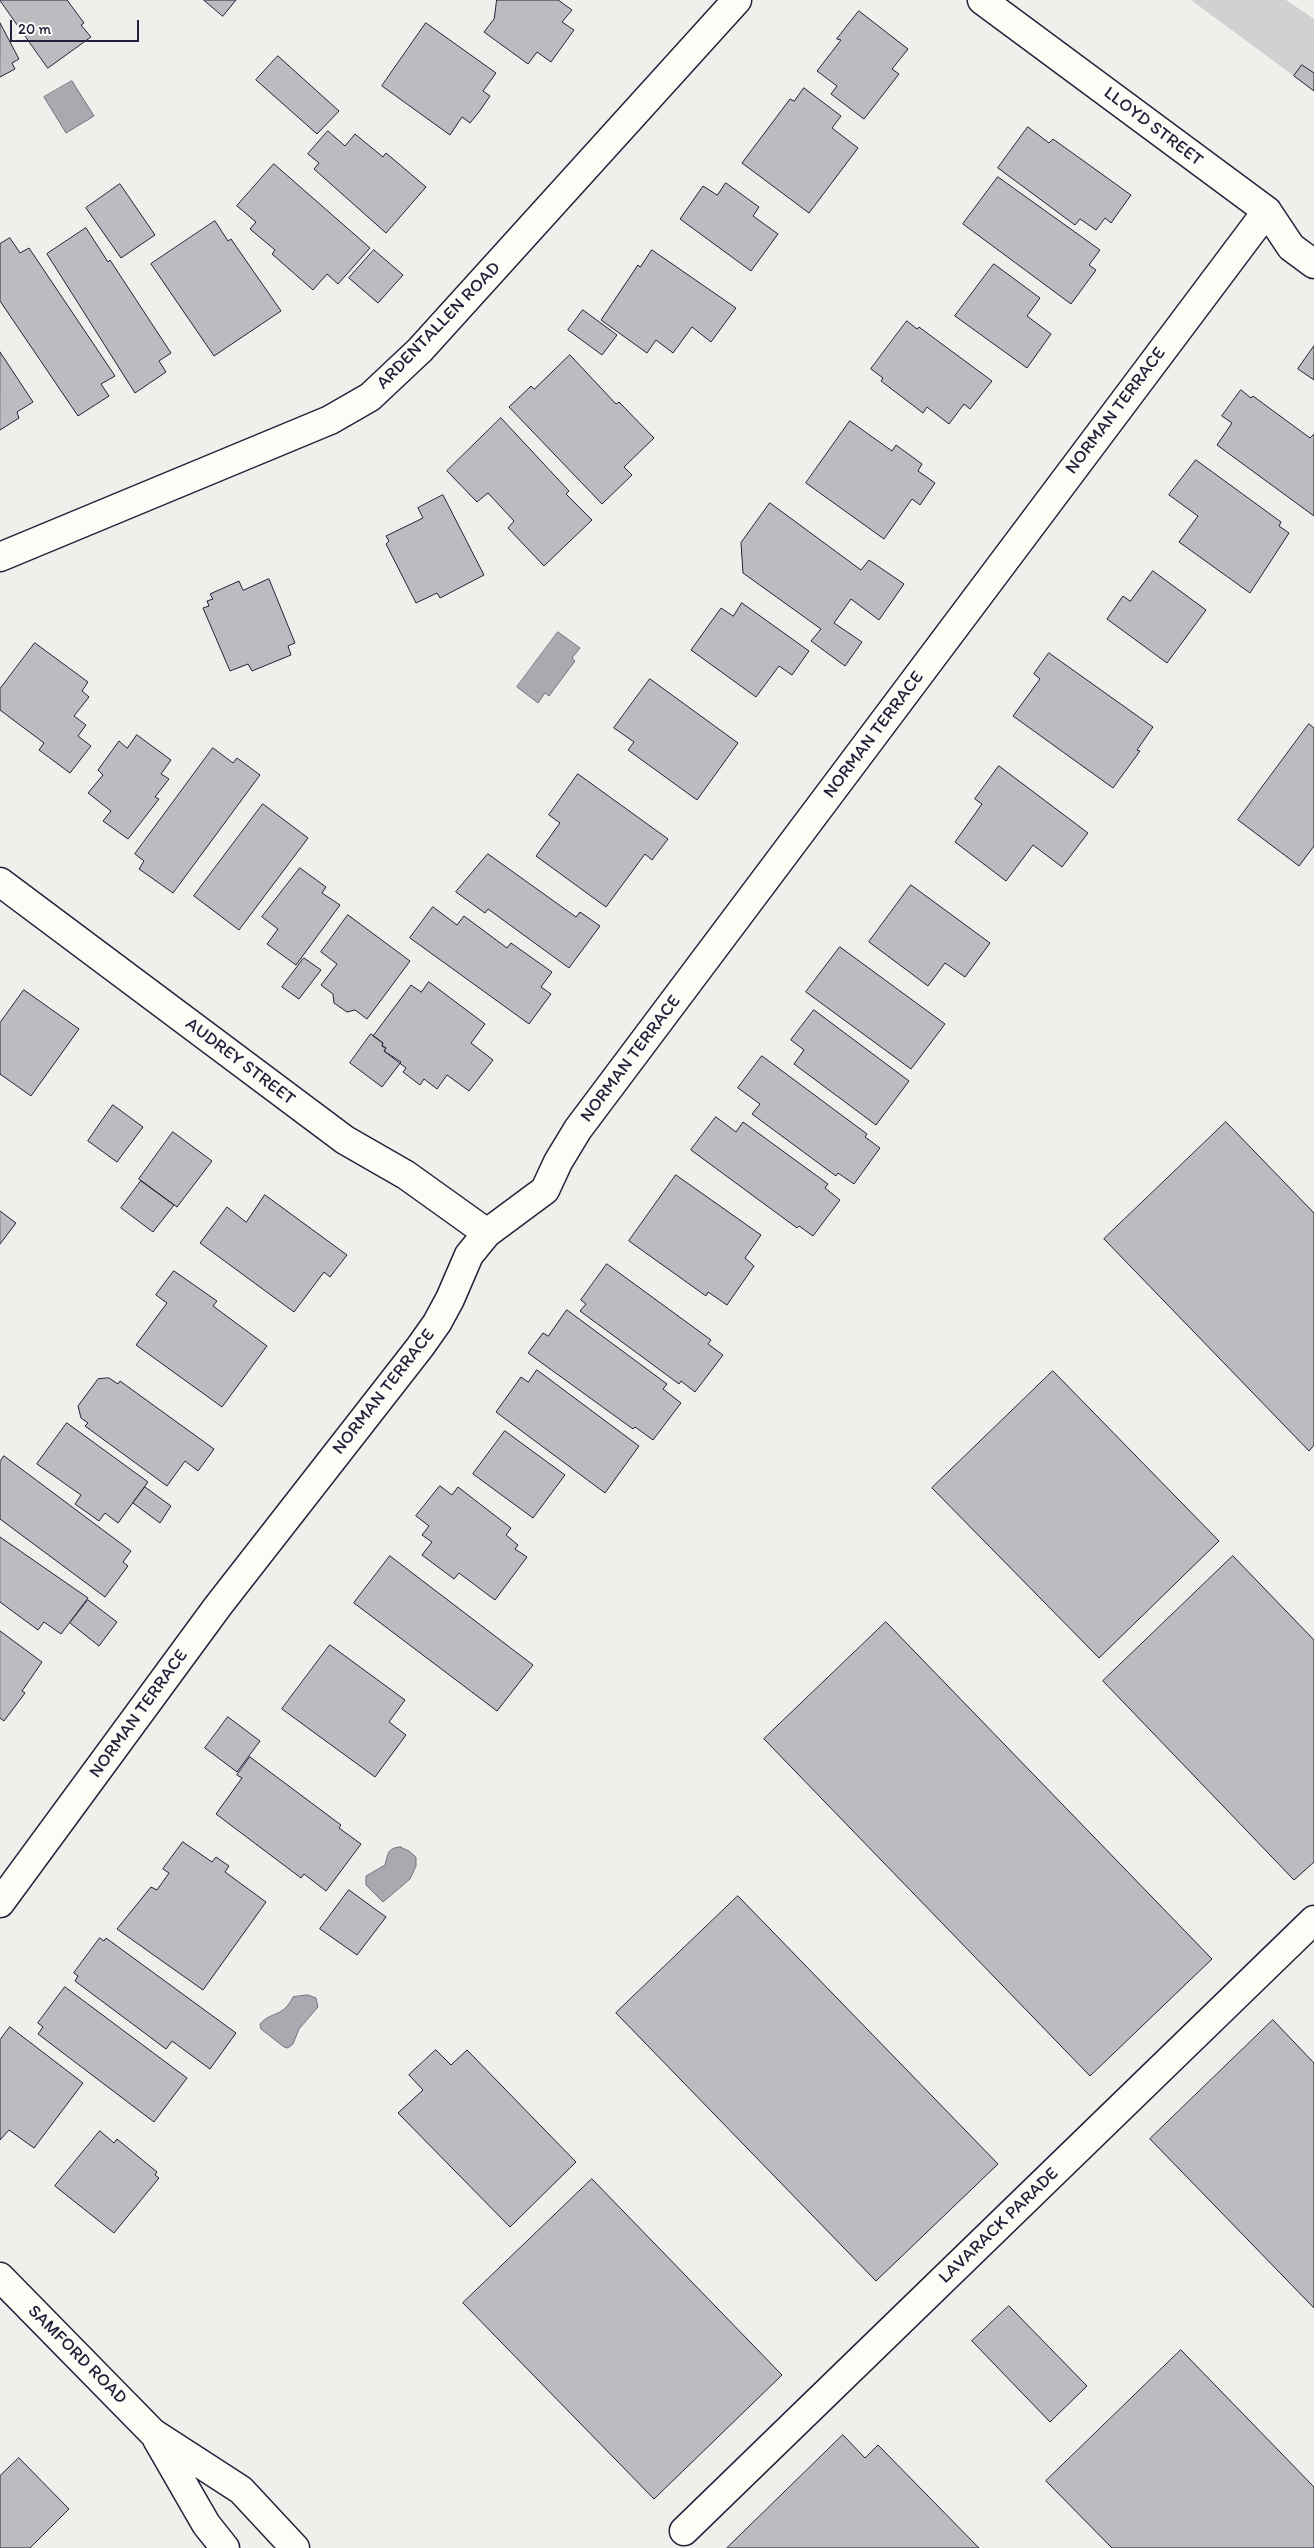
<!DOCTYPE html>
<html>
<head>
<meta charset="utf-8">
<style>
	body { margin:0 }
	#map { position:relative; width:1314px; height:2548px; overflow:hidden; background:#f0efec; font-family:Itim,sans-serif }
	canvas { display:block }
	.scale { position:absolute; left:10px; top:20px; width:129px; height:22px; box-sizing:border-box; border:2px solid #22223b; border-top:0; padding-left:6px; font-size:15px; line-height:18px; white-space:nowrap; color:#22223b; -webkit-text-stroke:4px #fdfcf7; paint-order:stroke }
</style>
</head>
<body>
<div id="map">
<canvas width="1314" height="2548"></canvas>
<div class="scale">20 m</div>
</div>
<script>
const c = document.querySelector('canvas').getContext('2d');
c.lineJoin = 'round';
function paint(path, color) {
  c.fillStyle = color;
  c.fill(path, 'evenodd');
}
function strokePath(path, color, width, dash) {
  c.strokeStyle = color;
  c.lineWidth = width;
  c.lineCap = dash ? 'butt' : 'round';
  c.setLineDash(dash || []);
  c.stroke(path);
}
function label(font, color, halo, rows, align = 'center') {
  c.font = font + ' Itim,sans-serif';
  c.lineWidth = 4.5;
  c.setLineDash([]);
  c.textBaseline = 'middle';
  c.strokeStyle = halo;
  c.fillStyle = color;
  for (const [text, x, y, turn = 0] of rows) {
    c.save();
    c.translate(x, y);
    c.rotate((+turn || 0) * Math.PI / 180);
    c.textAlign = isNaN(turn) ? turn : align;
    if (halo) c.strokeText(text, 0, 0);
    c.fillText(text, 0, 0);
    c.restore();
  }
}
paint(new Path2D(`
	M1191,0H1286L1314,19V73L1294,76Z`), '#d2d1d1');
const water = new Path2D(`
	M72,81L94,116L66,133L44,97Z
	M558,632L580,648L572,658L575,661L549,696L545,693L538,703L517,687Z
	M400,1847L409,1851L416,1857V1866L410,1879L383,1902L366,1885V1876L385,1865C388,1854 387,1848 400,1847Z
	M308,1995L316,1998L318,2007L299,2029L293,2044L288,2048L284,2047L261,2029L260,2024C271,2011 283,2018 293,1997Z`);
paint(water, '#a9a9b0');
strokePath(water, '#737381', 1);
const building = new Path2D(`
	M0,0H67L84,23L81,25L91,37L48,68Z
	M204,0H236L223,16Z
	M497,0H558L572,10L562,22L574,30L551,62L537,52L528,64L484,32L494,19Z
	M859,11L908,49L892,69L899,74L864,119L831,94L837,86L817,71L841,40L837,39Z
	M0,23L19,59L12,63L15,69L0,77Z
	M426,23L496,73L483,91L490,96L479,112L470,123L462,117L450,135L382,86Z
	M278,56L339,111L317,134L256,80Z
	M1302,65L1314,73V91L1294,76Z
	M804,88L841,116L832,128L858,148L809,213L742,163L790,99L794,101Z
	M1028,127L1049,143L1053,139L1131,195L1111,223L1105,218L1096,230L1080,219L1075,225L998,168Z
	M328,131L345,146L355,134L383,157L386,153L426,187L386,233L314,169L319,163L308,154Z
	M274,164L370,248L338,284L327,274L313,290L272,254L275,250L250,229L256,222L237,206Z
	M998,177L1100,250L1089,265L1096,270L1071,304L963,224Z
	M726,183L759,207L753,216L778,234L751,271L680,219L703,186L717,195Z
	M120,184L155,235L121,258L86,208Z
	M215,221L228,241L231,239L281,311L214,356L151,264Z
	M86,228L108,262L110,260L171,353L159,361L166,372L135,393L47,254Z
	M10,238L20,253L29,248L115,376L101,384L109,396L78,416L0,301V244Z
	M374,250L403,275L378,303L349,278Z
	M652,250L736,308L711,342L692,327L673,353L656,340L647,353L601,320L638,265L640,267Z
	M994,264L1040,298L1027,316L1051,334L1027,368L955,316Z
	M583,310L617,335L602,355L568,330Z
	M907,321L917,329L919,327L992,381L970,409L964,404L949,424L927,407L923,413L881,381L883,378L871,369Z
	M1314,346V380L1298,369Z
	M0,352L33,402L17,412L19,418L0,430Z
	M570,355L616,404L619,402L654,438L624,467L632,475L602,504L509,407L531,386L534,389Z
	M1241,390L1251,398L1253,396L1310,438L1314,434V516L1217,445L1232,423L1222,416Z
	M501,418L569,491L566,494L592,520L544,566L508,528L514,521L488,493L477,502L447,471Z
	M850,421L892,451L896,445L922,464L918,471L935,483L920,505L912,499L884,539L806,483Z
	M1196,460L1281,522L1279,526L1289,533L1250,593L1179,542L1198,516L1169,495Z
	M443,495L484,575L440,598L437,593L416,603L386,544L389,541L386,536L423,518L418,508Z
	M770,503L861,570L869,560L904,584L879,620L851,599L834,623L862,642L845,666L811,641L821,629L743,573L741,543Z
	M1153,571L1206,610L1167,663L1107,619L1123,596L1130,601Z
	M269,579L295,643L288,646L291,655L252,671L248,664L230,671L203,608L209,606L207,601L213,599L210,594L239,581L243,590Z
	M742,603L809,651L792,675L779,666L756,697L691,650L721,608L733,616Z
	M35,643L88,682L82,691L89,697L74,716L86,725L78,736L91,746L70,773L39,750L44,743L0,710V689Z
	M1049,653L1153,727L1137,750L1140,751L1113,788L1013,716L1040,679L1034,674Z
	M650,679L738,743L697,800L628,750L634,742L614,728Z
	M1309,724L1314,728V846L1299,866L1238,820Z
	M137,735L171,760L161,774L169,779L155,797L159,799L128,839L103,821L111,811L88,793L103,775L98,770L119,741L127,748Z
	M213,748L233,763L237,758L260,775L173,893L139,869L144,861L135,854Z
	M999,766L1088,833L1062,867L1033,845L1006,881L955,842L982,804L975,799Z
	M578,774L668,839L652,860L645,854L606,907L536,856L560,823L549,815Z
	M263,804L308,838L239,930L194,896Z
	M488,854L576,917L580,912L600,926L569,968L488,909L485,913L456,892Z
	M300,868L326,887L322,893L340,905L296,965L267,944L278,929L262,917Z
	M911,885L990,943L965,977L945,963L928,986L869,942Z
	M433,907L457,925L464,916L507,948L511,943L552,972L541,987L551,994L529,1024L410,938Z
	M348,915L410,961L367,1019L355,1010L347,1012L334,1003L333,994L321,985L337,964L321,952Z
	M840,947L945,1024L911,1069L806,992Z
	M304,958L321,970L299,999L282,987Z
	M429,982L485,1024L471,1043L493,1060L469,1091L447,1075L437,1089L424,1079L420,1085L403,1072L406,1068L384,1051L386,1048L382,1046L383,1043L373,1036L411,985L421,992Z
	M24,990L79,1029L31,1096L0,1074V1023Z
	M814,1010L909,1081L876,1125L794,1064L804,1050L791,1040Z
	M371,1034L383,1043L382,1046L386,1048L384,1051L401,1062L382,1087L350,1063Z
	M762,1056L867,1134L865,1137L880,1148L854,1184L838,1173L836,1176L752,1114L760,1104L738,1088Z
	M113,1105L143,1127L117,1162L88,1141Z
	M716,1117L736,1132L743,1122L828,1184L825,1188L840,1200L813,1236L799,1226L797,1228L691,1150Z
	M1226,1122L1314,1213V1445L1309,1451L1104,1239Z
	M173,1132L212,1161L177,1207L139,1179Z
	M676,1175L761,1235L745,1258L754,1266L727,1305L708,1292L706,1296L629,1241Z
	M141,1181L174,1205L153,1232L121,1208Z
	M265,1195L347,1255L330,1277L324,1272L294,1312L200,1243L227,1207L246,1222Z
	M0,1211L16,1223L0,1244Z
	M607,1264L711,1340L708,1344L723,1355L695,1392L681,1381L679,1384L580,1311L586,1304L581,1300Z
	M174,1271L217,1301L213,1306L267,1346L222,1407L136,1345L167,1303L156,1295Z
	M567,1310L667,1384L663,1389L681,1403L653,1440L635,1427L633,1429L528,1353L543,1333L548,1336Z
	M537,1370L639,1446L605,1493L496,1412L521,1377L528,1382Z
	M1053,1371L1219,1541L1099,1658L932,1488Z
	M109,1378L118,1384L120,1381L214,1449L198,1471L185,1461L167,1486L85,1426L88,1423L81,1418L78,1406L98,1379Z
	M67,1423L148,1482L118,1523L105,1513L99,1521L75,1504L81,1495L37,1464Z
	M505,1431L565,1475L533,1518L473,1474Z
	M4,1456L131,1551L123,1562L128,1566L105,1597L0,1519V1462Z
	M440,1486L452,1495L458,1487L511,1528L506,1535L518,1545L515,1549L527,1557L495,1600L459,1573L454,1579L422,1555L432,1542L422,1535L429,1526L416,1516Z
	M145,1487L171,1506L160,1523L133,1503Z
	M0,1537L88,1598L61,1634L44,1622L38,1630L0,1602Z
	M390,1556L533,1665L497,1711L354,1603Z
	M1233,1556L1314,1640V1862L1294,1880L1103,1681Z
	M88,1600L117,1622L99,1646L70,1623Z
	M886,1622L1212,1959L1090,2076L764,1739Z
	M0,1631L42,1662L22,1691L25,1693L4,1721L0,1718Z
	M330,1645L405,1700L389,1722L406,1735L375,1777L282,1709Z
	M228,1717L260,1741L237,1772L205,1748Z
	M250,1757L341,1825L339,1828L361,1844L326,1891L304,1874L301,1878L216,1814L242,1778L237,1775Z
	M183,1842L212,1862L216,1857L229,1866L225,1872L266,1902L203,1990L117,1929L151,1887L157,1890L169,1873L163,1869Z
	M349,1890L386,1917L357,1955L320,1929Z
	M738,1896L998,2164L876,2281L616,2013Z
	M100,1938L104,1941L106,1938L236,2033L210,2069L172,2041L166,2049L75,1981L78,1976L74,1973Z
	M65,1987L187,2078L154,2122L38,2034L43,2027L38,2023Z
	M1273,2020L1314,2063V2308L1150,2139Z
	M10,2027L83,2083L34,2148L9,2130L0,2140V2040Z
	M436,2050L451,2065L467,2050L576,2162L510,2227L398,2113L423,2090L409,2075Z
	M100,2131L114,2143L117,2139L157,2172L155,2175L159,2178L114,2233L55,2186Z
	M592,2179L782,2375L654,2499L463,2303Z
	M1009,2306L1087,2386L1050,2422L972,2341Z
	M1181,2350L1314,2487V2548H1112L1046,2481Z
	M843,2435L865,2458L878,2445L979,2548H727Z
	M19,2458L69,2509L30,2548H0V2476Z`);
paint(building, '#bcbcc0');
strokePath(building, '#22223b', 1);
const minor = new Path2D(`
	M982,0L1267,211L1291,247L1314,264
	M0,557L330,420L370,397L420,350L737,0
	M0,882L345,1140L406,1175L487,1233
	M0,1903L218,1606L420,1347L437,1323L450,1299L469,1255L487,1233L545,1190L558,1162L578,1129L1267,211
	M684,2531L1314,1920`);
const major = new Path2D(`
	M0,2277L153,2433L241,2490L295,2548
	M157,2439L206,2524L225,2548`);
strokePath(minor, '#22223b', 31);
strokePath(major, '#22223b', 31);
strokePath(minor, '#fdfcf7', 28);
strokePath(major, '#fdfcf7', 28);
label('18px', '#22223b', '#fdfcf7', [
	["LLOYD STREET",1153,127,37],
	["ARDENTALLEN ROAD",439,326,-46],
	["NORMAN TERRACE",1116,411,-53],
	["NORMAN TERRACE",874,735,-53],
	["NORMAN TERRACE",631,1059,-53],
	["AUDREY STREET",240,1062,37],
	["NORMAN TERRACE",384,1392,-52],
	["NORMAN TERRACE",139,1714,-54],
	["LAVARACK PARADE",999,2226,-44],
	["SAMFORD ROAD",77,2355,45]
]);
</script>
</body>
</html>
